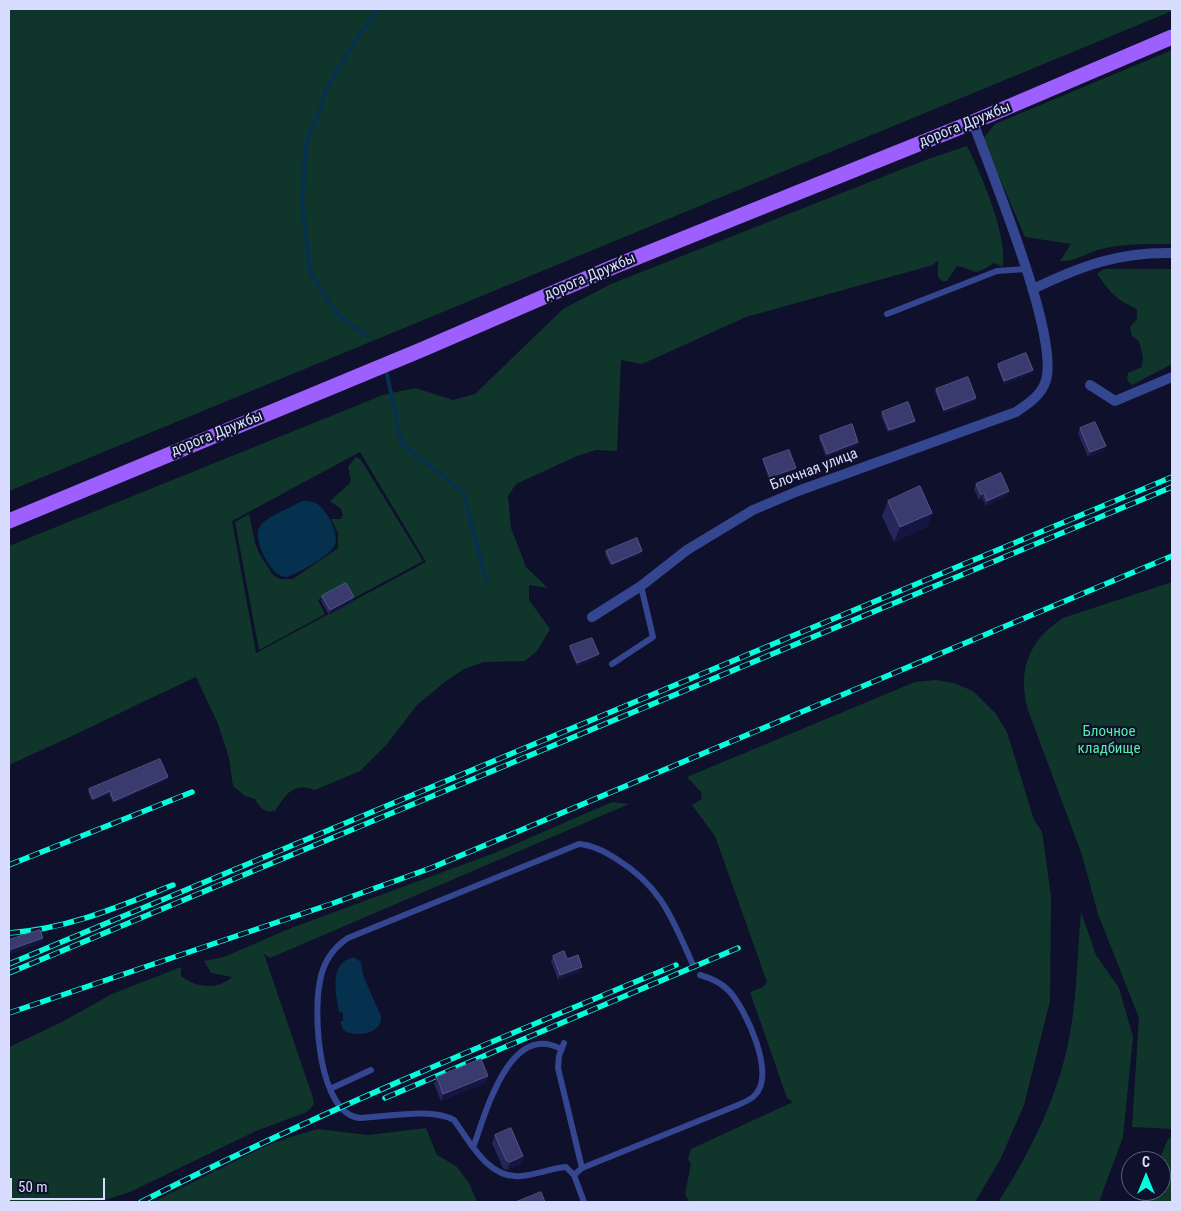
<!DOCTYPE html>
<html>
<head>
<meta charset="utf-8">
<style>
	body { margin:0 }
	#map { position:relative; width:1181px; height:1211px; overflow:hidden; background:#0e102c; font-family:"Roboto Condensed",sans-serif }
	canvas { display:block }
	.frame { position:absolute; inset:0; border:10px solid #d8ddff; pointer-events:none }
	.north { position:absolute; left:1121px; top:1151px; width:50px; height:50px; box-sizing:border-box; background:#0e102c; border:1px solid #5f6280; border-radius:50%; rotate:0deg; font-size:14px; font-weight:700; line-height:20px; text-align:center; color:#d8ddff }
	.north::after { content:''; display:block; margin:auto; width:18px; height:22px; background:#04ffdd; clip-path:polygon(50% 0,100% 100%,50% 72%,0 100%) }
	.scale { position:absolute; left:10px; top:1178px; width:95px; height:22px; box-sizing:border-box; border:2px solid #d8ddff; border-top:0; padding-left:6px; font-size:15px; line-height:18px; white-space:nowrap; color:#d8ddff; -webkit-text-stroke:4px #0e102c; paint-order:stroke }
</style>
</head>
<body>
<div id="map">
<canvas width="1181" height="1211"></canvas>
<div class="frame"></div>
<div class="north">С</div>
<div class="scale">50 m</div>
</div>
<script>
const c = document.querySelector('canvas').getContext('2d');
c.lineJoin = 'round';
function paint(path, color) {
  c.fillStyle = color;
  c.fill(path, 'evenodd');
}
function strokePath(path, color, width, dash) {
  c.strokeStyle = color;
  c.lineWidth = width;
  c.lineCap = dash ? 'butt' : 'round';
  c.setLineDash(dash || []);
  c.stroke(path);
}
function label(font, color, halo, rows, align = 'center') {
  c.font = font + ' "Roboto Condensed",sans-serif';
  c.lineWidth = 4.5;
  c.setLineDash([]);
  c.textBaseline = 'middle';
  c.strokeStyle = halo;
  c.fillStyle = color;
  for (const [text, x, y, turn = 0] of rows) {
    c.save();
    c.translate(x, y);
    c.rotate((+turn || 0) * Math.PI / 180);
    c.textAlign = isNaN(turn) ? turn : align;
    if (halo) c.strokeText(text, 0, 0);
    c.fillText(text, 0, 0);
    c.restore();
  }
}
paint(new Path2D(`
	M9,9H1172V11L9,491Z
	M1172,50V244C1148,244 1121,243 1098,250C1084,254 1075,262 1060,261L1071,244L1025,237L983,139L995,124Z
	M967,146C982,176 1007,234 1003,267L994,263C970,278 979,270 957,266L947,281H942L938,277V260L933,265L746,317L642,364L621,360L617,451L596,450L577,456L516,484L508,496L511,528L526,567L548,588L529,585V600L550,629L537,651L525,661L484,662L464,669L446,681L417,705L387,744L360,771L315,790C293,782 286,794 275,811C264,813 260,808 255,799L245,796L233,786L229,758L218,724L196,677C133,706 72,737 9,765V546L383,395L415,388L453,400L475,394L563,309L611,284L928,159ZM360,452L426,562L256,653L232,521Z
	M1104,269H1172V364L1132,385L1127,380L1128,373L1142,367L1143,357L1139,341L1132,336L1130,327L1137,319V310C1131,305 1125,304 1119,299C1111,294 1103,282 1097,274Z
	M356,457L361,460L423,561L354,598L346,585L318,600L325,614L259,650L235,522L249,514L255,543L259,553L273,575L280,579H293L338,548V533L331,519H341L343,515L341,509L330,501L349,484L351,480L348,467Z
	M1172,582V1129L1132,1127L1139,1018L1098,914L1082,855L1028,710C1017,670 1029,640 1063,618Z
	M936,680L954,683L973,691L996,714L1007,732L1034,820L1042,832L1051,896L1050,1001L1024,1105L1000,1160L975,1202L689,1201L685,1194L691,1164L688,1159L691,1149L793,1102L787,1098L750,992L763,987L767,982L715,836L692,805L702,799L701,792L687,777L915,682Z
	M612,802L629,804L270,958L264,954L312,1095L314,1104L307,1112L256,1131L130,1192L105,1200L9,1202V1047L62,1022L112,994L181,967V976C194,987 218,991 232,977L211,973L204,961L224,957L286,930L497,852Z
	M1081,912L1096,955L1119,988L1133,1037L1123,1137L1099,1202H998C1029,1155 1054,1104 1067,1049C1077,1005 1077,957 1081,912Z
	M426,1128L437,1155L456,1166L469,1183L477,1202H153L266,1146L290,1137L318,1129L368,1135Z
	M1172,1137V1202H1140L1145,1191H1161V1161H1159L1168,1139Z`), '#10362c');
paint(new Path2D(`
	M302,501C309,501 314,501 320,506C328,513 341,537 334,547C330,555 296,575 286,577C272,579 251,538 260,526C266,517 292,507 302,501Z
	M354,957L361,962L363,975L381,1016C382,1036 354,1037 343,1030L340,1021H343V1013L339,1012C336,993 328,963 354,957Z`), '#05304e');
strokePath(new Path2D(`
	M368,337L336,313L310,272L302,203L306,142L321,108L325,91L356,39L379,9
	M386,370L402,444L463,492L487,583`), '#05304e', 4);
strokePath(new Path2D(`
	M887,314L997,271L1026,269
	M612,664L653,637L641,586
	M564,1043L559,1056L558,1068L582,1168
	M330,1089L371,1070
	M474,1145C486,1112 510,1021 561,1049
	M574,1175L566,1167C551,1168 537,1175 521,1176C489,1180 470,1142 454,1120C432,1107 386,1117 360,1118C318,1114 313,1013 320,981C323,963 333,948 348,938L579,844C593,845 606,852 618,860C663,888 673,921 694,967
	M584,1202L574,1175L582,1168L738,1105C744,1102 751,1100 755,1095C776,1074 746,1010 730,992C722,983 711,978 700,975`), '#344690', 6);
strokePath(new Path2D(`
	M1033,289C1081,266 1118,252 1172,253
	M1090,385L1115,401L1172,377
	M592,617L641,586L687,550L753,510L798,491L1016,412C1028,404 1042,395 1046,380C1059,334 991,173 973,122`), '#344690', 10);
strokePath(new Path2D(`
	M9,521L421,350L613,267L973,122L1172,37`), '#9e5fff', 15);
const rail = new Path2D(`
	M9,865L192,792
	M9,933C68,929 118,907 173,885
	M9,964L1172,477
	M9,973L1172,487
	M9,1013L331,904L431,868L1172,556
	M385,1098L738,948
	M141,1202C315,1114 495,1040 676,965`);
strokePath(rail, '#04ffdd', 5.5);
strokePath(rail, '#0e102c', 4, [11]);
paint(new Path2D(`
	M998,364L1032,373L1004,384L997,366Z
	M936,389L975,401L944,413L935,392Z
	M882,412L915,421L914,423L888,433L881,415Z
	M1080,428L1106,446L1104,451L1088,457L1078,433Z
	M820,436L858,445L826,457L819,439Z
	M763,459L796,468L795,470L769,480L763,462Z
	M976,484L1009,491L1007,496L986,506L982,498L979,500L974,489Z
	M888,501L932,513L927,527L894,542L882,516Z
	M606,551L641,554L611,566L605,554Z
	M322,596L354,597L352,602L329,615L321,601Z
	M570,646L599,654L598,657L577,666L569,649Z
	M167,780L113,803L109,794L92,801L88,792L89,789Z
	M553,956L567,959L582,967L580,972L558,980L551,961Z
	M488,1076L485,1083L441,1101L434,1084L437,1077Z
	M495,1135L523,1156L521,1164L507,1170L503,1168L492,1143Z`), '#25275b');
paint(new Path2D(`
	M1033,370L1032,373L1004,384V381Z
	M976,398L975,401L944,413V410Z
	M915,421L914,423L888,433L889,430Z
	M858,442V445L826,457L827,454Z
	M1106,446L1104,451L1088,457L1090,452Z
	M796,468L795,470L769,480L770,477Z
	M1009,491L1007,496L986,506L987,501Z
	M984,493L982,498L979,500L981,495Z
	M932,513L927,527L894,542L900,527Z
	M642,551L641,554L611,566L612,564Z
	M354,597L352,602L329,615L330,610Z
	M599,654L598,657L577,666V663Z
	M168,777L167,780L113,803L114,801Z
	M110,791L109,794L92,801L93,799Z
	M43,938L41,943L9,955V950Z
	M582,967L580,972L558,980L560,975Z
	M488,1076L485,1083L441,1101L443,1094Z
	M523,1156L521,1164L507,1170L510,1162Z`), '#141541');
const building = new Path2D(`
	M1026,353L1033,370L1004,381L998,364Z
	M968,377L976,398L944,410L936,389Z
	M908,402L915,421L889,430L882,412Z
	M1095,422L1106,446L1090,452L1080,428Z
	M852,424L858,442L827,454L820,436Z
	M789,450L796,468L770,477L763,459Z
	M1001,473L1009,491L987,501L984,493L981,495L976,484Z
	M920,486L932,513L900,527L888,501Z
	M637,538L642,551L612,564L606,551Z
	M346,583L354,597L330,610L322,596Z
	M592,638L599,654L577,663L570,646Z
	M160,759L168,777L114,801L110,791L93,799L89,789Z
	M40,930L43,938L9,950V940Z
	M564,951L567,959L578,955L582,967L560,975L553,956Z
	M481,1059L488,1076L443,1094L437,1077Z
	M511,1128L523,1156L510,1162L506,1160L495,1135Z
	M541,1192L545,1202H516Z`);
paint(building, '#393a6d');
strokePath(building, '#525484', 1);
label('15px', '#d8ddff', '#0e102c', [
	["дорога Дружбы",965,125,-22],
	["дорога Дружбы",590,277,-23],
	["дорога Дружбы",217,434,-22],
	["Блочная улица",814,470,-21]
]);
label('15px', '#56eda4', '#0e102c', [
	["Блочное",1109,732],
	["кладбище",1109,749]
]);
</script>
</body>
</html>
